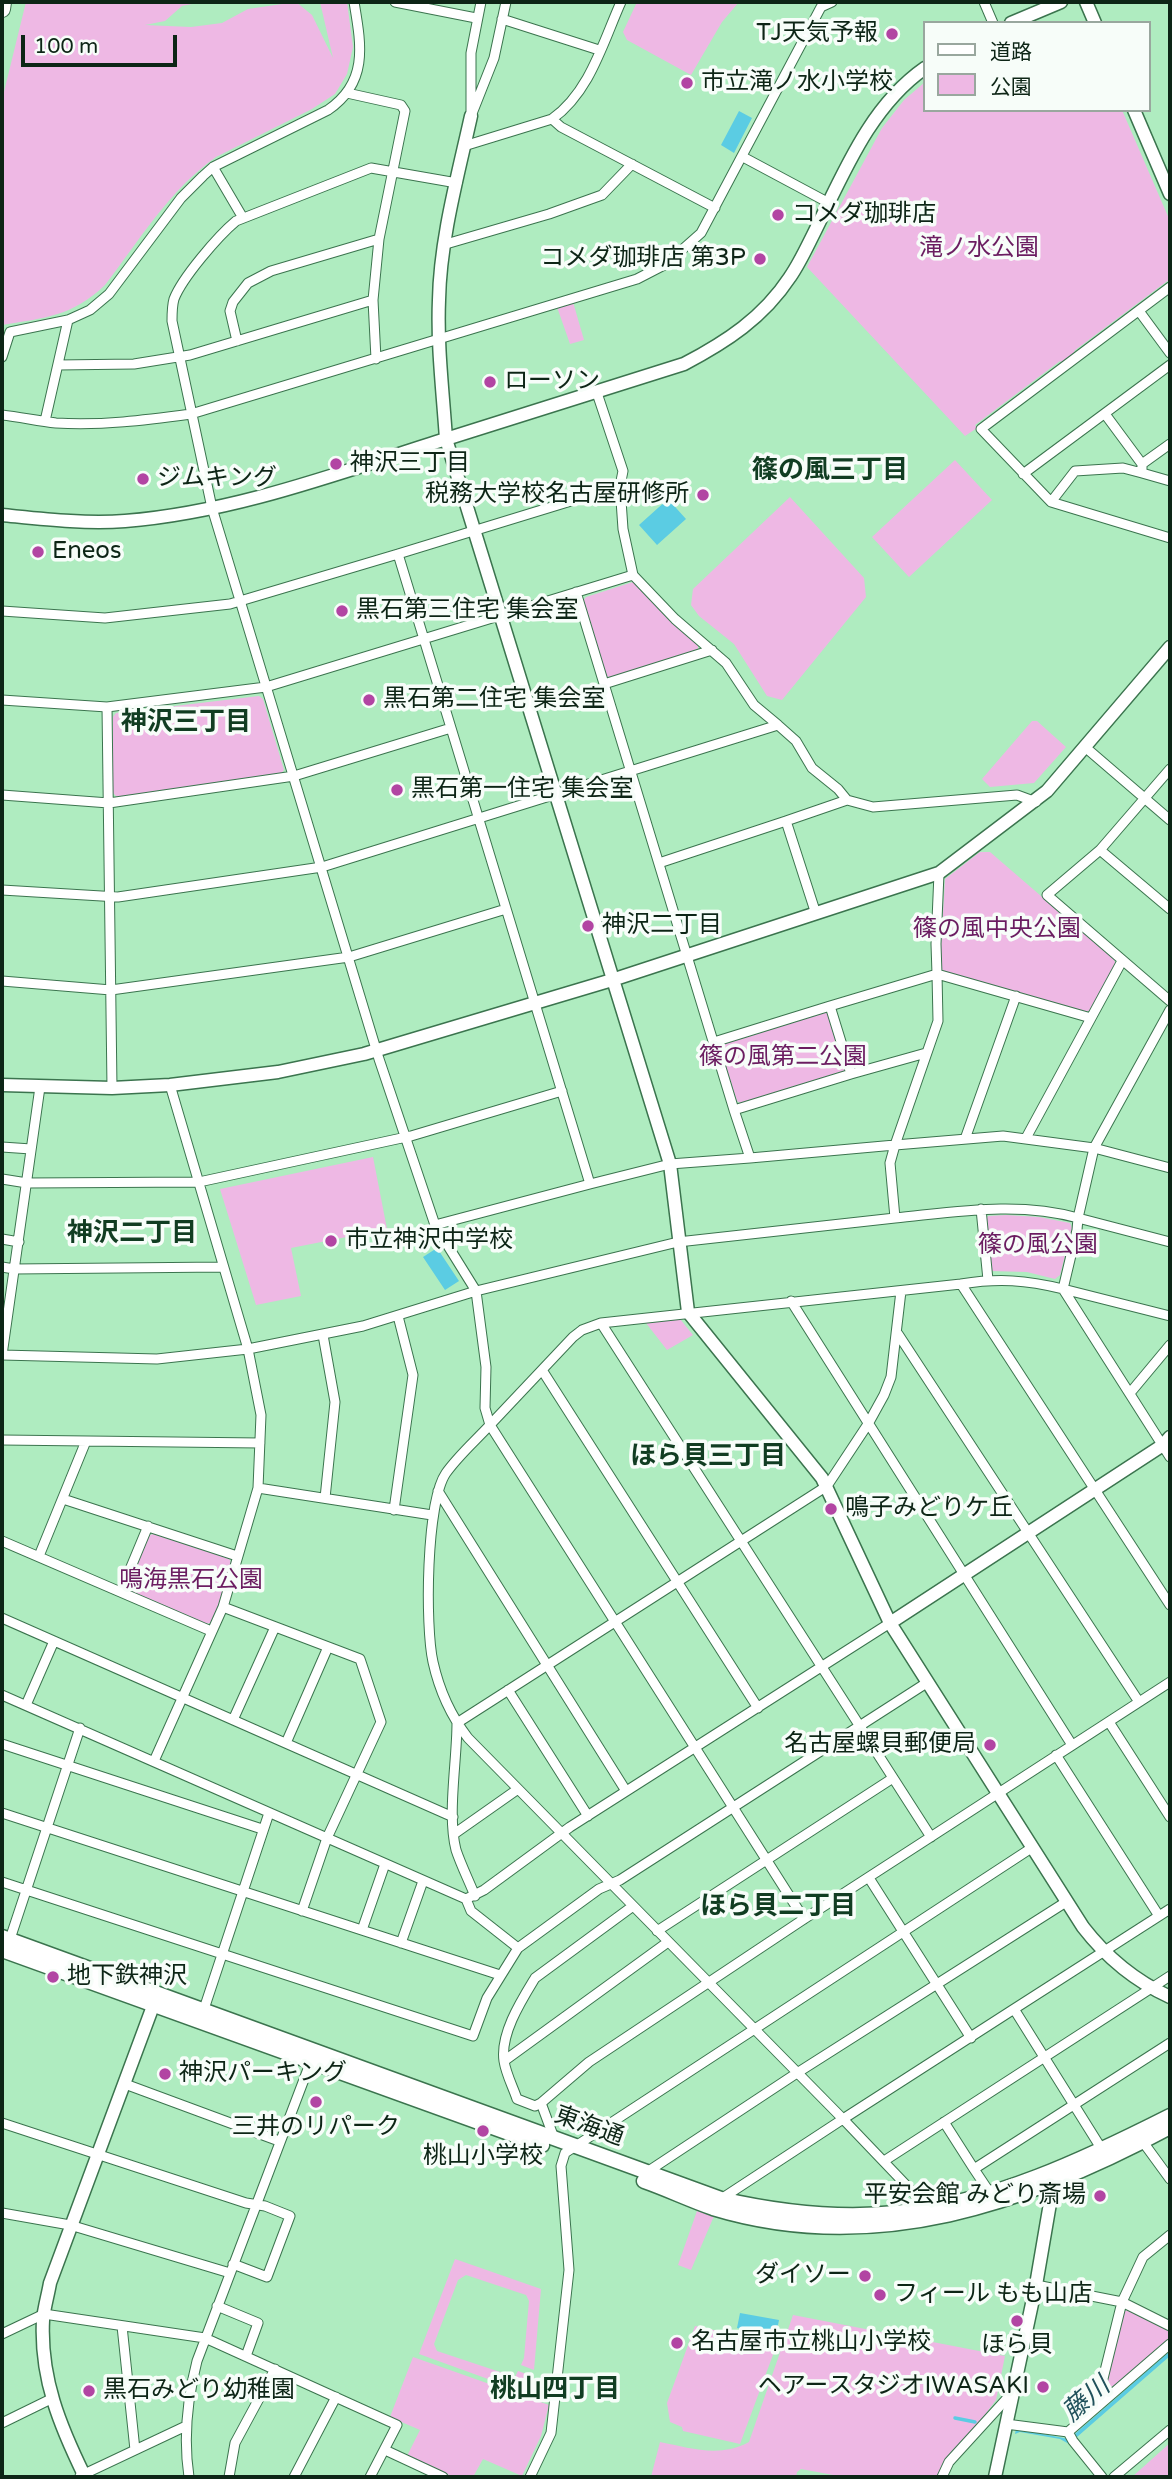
<!DOCTYPE html>
<html>
<head>
<meta charset="utf-8">
<style>
	body { margin:0 }
	#map { position:relative; width:1172px; height:2479px; overflow:hidden; background:#afecc0; font-family:"Varela Round","Noto Sans JP",sans-serif }
	canvas { display:block }
	.frame { position:absolute; inset:0; border:4px solid #0d2516; pointer-events:none }
	.legend { position:absolute; left:923px; top:21px; width:228px; height:91px; box-sizing:border-box; background:#f7fdf9; border:2px solid #99a79e; margin:0; padding:9px 12px; list-style:none; font-size:21px; color:#0d2516 }
	.legend li { display:flex; align-items:center; gap:14px; height:35px }
	.legend b { width:35px; border:2px solid #99a79e }
	.scale { position:absolute; left:21px; top:35px; width:156px; height:32px; box-sizing:border-box; border:4px solid #0d2516; border-top:0; padding-left:9px; font-size:21px; line-height:24px; white-space:nowrap; color:#0d2516; -webkit-text-stroke:5px #f7fdf9; paint-order:stroke }
</style>
</head>
<body>
<div id="map">
<canvas width="1172" height="2479"></canvas>
<div class="frame"></div>
<ul class="legend">
<li><b style="height:9px;background:#fff"></b>道路</li>
<li><b style="height:19px;background:#eeb8e4"></b>公園</li>
</ul>
<div class="scale">100 m</div>
</div>
<script>
const c = document.querySelector('canvas').getContext('2d');
c.lineJoin = 'round';
function paint(path, color) {
  c.fillStyle = color;
  c.fill(path, 'evenodd');
}
function strokePath(path, color, width, dash) {
  c.strokeStyle = color;
  c.lineWidth = width;
  c.lineCap = dash ? 'butt' : 'round';
  c.setLineDash(dash || []);
  c.stroke(path);
}
function label(font, color, halo, rows, align = 'center') {
  c.font = font + ' "Varela Round","Noto Sans JP",sans-serif';
  c.lineWidth = 7;
  c.setLineDash([]);
  c.textBaseline = 'middle';
  c.strokeStyle = halo;
  c.fillStyle = color;
  for (const [text, x, y, turn = 0] of rows) {
    c.save();
    c.translate(x, y);
    c.rotate((+turn || 0) * Math.PI / 180);
    c.textAlign = isNaN(turn) ? turn : align;
    if (halo) c.strokeText(text, 0, 0);
    c.fillText(text, 0, 0);
    c.restore();
  }
}
paint(new Path2D(`
	M26,2H202L182,6L165,21L145,25L191,27L222,23L248,9L296,2L312,15L333,58L320,2H347L353,47L347,74L335,94L312,109L216,157C170,189 139,241 105,285C73,316 45,318 2,325V100Z
	M637,2H739L722,22L691,75L627,40L623,32Z
	M925,82V110H1122L1170,221V279L1074,351L1076,353L1062,363L1060,361L975,425L977,428L965,436L807,267L882,128L904,100Z
	M573,302L584,340L570,344L557,307Z
	M955,460L992,500L909,577L872,537Z
	M790,497L864,578L866,597L782,700L767,696L734,644L699,616L691,605L693,589Z
	M633,582L672,623L698,643V652L610,678L605,675L583,601L586,597Z
	M259,696L263,699L284,770L281,774L117,797L113,793V717L116,713Z
	M1032,721H1037L1066,747L1034,783L990,787L982,779Z
	M980,852H990L1114,959L1116,966L1091,1010L1085,1012L944,972L940,966L945,879Z
	M824,1012L829,1014L846,1069L842,1074L742,1104L737,1101L720,1048L722,1044Z
	M373,1157L387,1229L291,1248L301,1296L256,1305L220,1189Z
	M1006,1215L1039,1217L1070,1223L1072,1228L1060,1275L1055,1279L1027,1272L991,1271L985,1221L988,1216Z
	M680,1319L693,1335L667,1350L646,1323Z
	M153,1534L229,1557L231,1564L220,1603L211,1623L205,1624L129,1590L127,1586L148,1536Z
	M697,2211L714,2216L691,2270L678,2265Z
	M455,2259L541,2289L534,2370L521,2365L524,2358L529,2301L526,2295L466,2275L458,2280L434,2344L437,2351L515,2377L518,2371L532,2376L521,2391L419,2354Z
	M1130,2309L1170,2329V2339L1114,2386L1110,2387L1106,2384L1105,2379L1125,2311Z
	M793,2315L1005,2356L996,2400L938,2477H844L801,2469L797,2472L796,2477H651L660,2442C690,2448 720,2458 749,2442Z
	M695,2326L777,2344L740,2444L683,2431L682,2427L670,2422L667,2403Z
	M413,2357L549,2405L541,2436L522,2476L483,2459L473,2477H454L407,2456L420,2430L390,2417Z
	M1170,2443V2477H1132Z`), '#eeb8e4');
paint(new Path2D(`
	M739,111L752,118L734,153L721,145Z
	M668,499L686,519L657,545L639,525Z
	M437,1248L459,1281L445,1290L423,1257Z
	M740,2313L779,2320L776,2335L737,2328Z
	M1170,2351V2356L1069,2444L1060,2439L1020,2432L1015,2434L1016,2429L1069,2439Z`), '#5bcce3');
strokePath(new Path2D(`
	M955,2418L975,2422`), '#5bcce3', 3.5);
const street = new Path2D(`
	M395,2L476,18
	M984,2L993,23
	M502,19L599,50
	M347,93L401,105L405,111L379,239L373,300L376,359
	M471,116L494,58L506,2
	M471,116V53L481,2
	M552,119L561,127L715,208
	M464,146L552,119C590,92 603,42 621,2
	M743,157L829,203
	M213,167L243,218
	M457,183L371,168L236,221C218,236 182,278 174,299C172,306 172,314 172,321L212,508L379,1059L435,1225L476,1291L486,1367L485,1408L490,1425L804,1919
	M446,244L549,214L602,195L632,164
	M1139,311L1170,353
	M237,341L230,311L233,302L248,283L271,271L379,239
	M2,357L10,332L68,320L90,310L109,294L181,198L203,176L213,167L328,110C369,82 361,44 354,2
	M58,365L134,364L190,355L373,300
	M597,393L623,471L620,486
	M1105,414L1142,464
	M2,415C20,417 38,421 56,423C101,426 146,420 191,414L637,279L666,264L701,233L821,7L832,2
	M45,421L68,320
	M1170,444L1142,464V473L1123,468L1075,471L1051,502L1170,538
	M1142,473L1170,481
	M1023,474L1170,365
	M1051,502L981,429L1170,287
	M576,592L734,1110
	M2,611L105,618L230,604L398,554L590,1184L670,1164L750,1158L734,1110L851,1074L830,1006L937,974L936,944L939,873
	M604,684L712,650
	M2,700L107,707L112,1088
	M107,707L266,687L633,575L623,529L620,486L398,554
	M778,725L796,741L812,768L838,789L847,800L873,807L1017,795L1036,802
	M1085,747L1170,820
	M1170,769L1100,850L1047,895L1170,1001
	M2,795L109,803L294,776L451,728
	M786,821L847,800
	M1100,850L1170,909
	M659,863L786,821L816,914
	M2,890L118,897L322,867L778,725L754,705L726,663L675,619L633,575
	M2,981L111,990L349,957L506,909
	M1170,1010L1094,1148L1078,1218L1170,1242
	M1091,1018L937,974L938,1021L895,1145L1003,1136L1094,1148L1170,1168
	M714,1042L830,1006
	M851,1074L926,1053
	M170,1085L248,1349L363,1326L476,1291L678,1242L895,1218L890,1163L895,1145L750,1158
	M1026,1138L1122,961
	M965,1139L1016,996
	M2,1147L31,1149
	M2,1179L27,1183L199,1182L411,1136L562,1091
	M981,1209L988,1280
	M895,1218C956,1212 1018,1201 1078,1218L1077,1230L1063,1289C1026,1280 999,1278 961,1284
	M435,1225L590,1184
	M2,1239L19,1242
	M2,1267L14,1269L223,1267
	M1063,1289L1170,1457
	M1063,1289L1170,1316
	M791,1301L1072,1745
	M601,1323L931,1837
	M898,1334L1139,1702
	M323,1335L335,1402L325,1498
	M2,1355L157,1359L248,1349L261,1415L258,1488L223,1607L154,1761
	M2,1355L40,1087
	M542,1370L758,1708
	M1130,1393L1170,1345
	M2,1440L260,1443
	M258,1488L432,1515
	M438,1491L626,1791
	M63,1499L237,1556
	M394,1510L413,1375L398,1316
	M2,1541L211,1631
	M39,1556L86,1441
	M121,1591L148,1526
	M223,1607L360,1659L381,1722L327,1838L302,1911
	M2,1618L453,1817
	M508,1690L588,1816
	M2,1695L466,1899L484,1890L570,1827L890,1623
	M26,1705L54,1641
	M233,1720L275,1627
	M1109,1722L1170,1817
	M286,1743L328,1647
	M2,1744L262,1829
	M1056,1755L1159,1916
	M2,1813L500,1975
	M454,1834L518,1789
	M869,1878L971,2038
	M2,1882L473,2036L487,1998L518,1948L599,1889L620,1880L928,1682
	M475,1896C469,1881 461,1865 456,1850C447,1815 457,1761 457,1723L827,1486L868,1424L884,1395L891,1377L901,1291
	M466,1899L471,1911L518,1948
	M633,1906L535,1978C521,2001 500,2034 504,2061C506,2074 513,2087 517,2099L535,2106L541,2103L589,2062L804,1919L1170,1682
	M362,1930L385,1864
	M657,1931L893,1778
	M9,1942L80,1728
	M401,1943L423,1881
	M204,2009L269,1813
	M1014,2009L1170,1909
	M504,2061L668,1942
	M125,2084L279,2141
	M541,2103L554,2138
	M944,2122L974,2169L1170,2043
	M2,2123L246,2203L265,2206L290,2216L267,2277L233,2264
	M1143,2142L1170,2179
	M1101,2148L1014,2009L843,2119L468,1738C451,1716 439,1689 433,1662C425,1626 426,1502 446,1473C458,1456 475,1441 489,1426C517,1396 545,1367 573,1337L582,1330L601,1323L961,1284L1170,1605
	M884,2161L1170,1976
	M974,2169L990,2193
	M647,2172L797,2073L1066,1902
	M721,2199L843,2119L928,2208
	M2,2213L70,2225L230,2273
	M1036,2285L1122,2302L1170,2326
	M217,2306L258,2323L246,2356
	M122,2326L135,2450
	M2,2334L44,2314L205,2338L397,2425L370,2477
	M1096,2407L1122,2302L1143,2257L1170,2235
	M2,2423L51,2399
	M1006,2424L1068,2432L1073,2441L1102,2477
	M1068,2432L1170,2344
	M385,2450L443,2477
	M80,2476L186,2426
	M189,2477C183,2437 187,2400 197,2361L311,2061
	M229,2477L235,2443L275,2369
	M294,2477L336,2397
	M530,2477L551,2433L569,2270L561,2166L565,2153L1033,1847
	M942,2477L949,2462L1011,2394
	M1114,2477L1170,2430`);
const secondary = new Path2D(`
	M1086,2L1095,23
	M1011,23L1061,2
	M1134,110L1170,194
	M471,116C458,175 440,240 439,300C437,346 443,393 446,439L684,364C726,342 763,318 790,277C799,264 806,249 813,235C843,175 869,107 925,68
	M2,515C43,519 84,524 125,521C236,512 341,472 446,439L670,1164L688,1312L822,1478L890,1623L1083,1927C1107,1958 1135,1981 1170,1997
	M2,1085L112,1088L170,1085L278,1072L364,1054L612,980L939,873L1047,791L1170,647
	M890,1623L1163,1445L1170,1437
	M85,2477C60,2426 40,2378 43,2320C44,2308 48,2295 50,2283L156,1998
	M995,2477L1036,2285L1054,2180L1053,2176`);
const primary = new Path2D(`
	M2,1937L721,2199C778,2212 838,2219 896,2213C992,2203 1085,2159 1170,2116
	M2,1950L542,2145
	M644,2181C667,2189 690,2200 713,2208C874,2257 1029,2203 1170,2127`);
const highway = new Path2D(`
	M2,9L3,2`);
strokePath(street, '#3b744e', 11);
strokePath(secondary, '#3b744e', 15);
strokePath(primary, '#3b744e', 17);
strokePath(highway, '#3b744e', 18);
strokePath(street, '#fff', 9);
strokePath(secondary, '#fff', 12);
strokePath(primary, '#fff', 14);
strokePath(highway, '#fff', 16);
for (const [x, y, r, color] of [
	[892,34,7,"#b245a3"],
	[687,83,7,"#b245a3"],
	[778,215,7,"#b245a3"],
	[760,259,7,"#b245a3"],
	[490,382,7,"#b245a3"],
	[336,464,7,"#b245a3"],
	[143,479,7,"#b245a3"],
	[703,495,7,"#b245a3"],
	[38,552,7,"#b245a3"],
	[342,611,7,"#b245a3"],
	[369,700,7,"#b245a3"],
	[397,790,7,"#b245a3"],
	[588,926,7,"#b245a3"],
	[331,1241,7,"#b245a3"],
	[831,1509,7,"#b245a3"],
	[990,1745,7,"#b245a3"],
	[53,1977,7,"#b245a3"],
	[165,2074,7,"#b245a3"],
	[316,2102,7,"#b245a3"],
	[483,2131,7,"#b245a3"],
	[1100,2196,7,"#b245a3"],
	[865,2276,7,"#b245a3"],
	[880,2295,7,"#b245a3"],
	[1017,2321,7,"#b245a3"],
	[677,2343,7,"#b245a3"],
	[1043,2387,7,"#b245a3"],
	[89,2391,7,"#b245a3"]
]) {
  const dot = new Path2D();
  dot.arc(x, y, r, 0, 2 * Math.PI);
  c.fillStyle = color;
  c.fill(dot);
  strokePath(dot, '#f7fdf9', 2.5);
}
label('24px', '#0d2516', '#f7fdf9', [
	["TJ天気予報",878,34,"right"],
	["市立滝ノ水小学校",701,83],
	["コメダ珈琲店",792,215],
	["コメダ珈琲店 第3P",746,259,"right"],
	["ローソン",504,382],
	["神沢三丁目",350,464],
	["ジムキング",157,479],
	["税務大学校名古屋研修所",689,495,"right"],
	["Eneos",52,552],
	["黒石第三住宅 集会室",356,611],
	["黒石第二住宅 集会室",383,700],
	["黒石第一住宅 集会室",411,790],
	["神沢二丁目",602,926],
	["市立神沢中学校",345,1241],
	["鳴子みどりケ丘",845,1509],
	["名古屋螺貝郵便局",976,1745,"right"],
	["地下鉄神沢",67,1977],
	["神沢パーキング",179,2074],
	["三井のリパーク",316,2128,"center"],
	["桃山小学校",483,2157,"center"],
	["平安会館 みどり斎場",1086,2196,"right"],
	["ダイソー",851,2276,"right"],
	["フィール もも山店",894,2295],
	["名古屋市立桃山小学校",691,2343],
	["ほら貝",1017,2346,"center"],
	["ヘアースタジオIWASAKI",1029,2387,"right"],
	["黒石みどり幼稚園",103,2391]
], 'left');
label('24px', '#6b1d61', '#f7fdf9', [
	["滝ノ水公園",979,249],
	["篠の風中央公園",997,930],
	["篠の風第二公園",783,1058],
	["篠の風公園",1038,1246],
	["鳴海黒石公園",191,1581]
]);
label('24px', '#0d2516', '#f7fdf9', [
	["東海通",589,2127,20]
]);
label('bold 26px', '#113d22', '#f7fdf9', [
	["篠の風三丁目",830,471],
	["神沢三丁目",186,723],
	["神沢二丁目",132,1234],
	["ほら貝三丁目",708,1457],
	["ほら貝二丁目",778,1907],
	["桃山四丁目",555,2390]
]);
label('italic 26px', '#20515b', '#f7fdf9', [
	["藤川",1087,2400,-41]
]);
</script>
</body>
</html>
